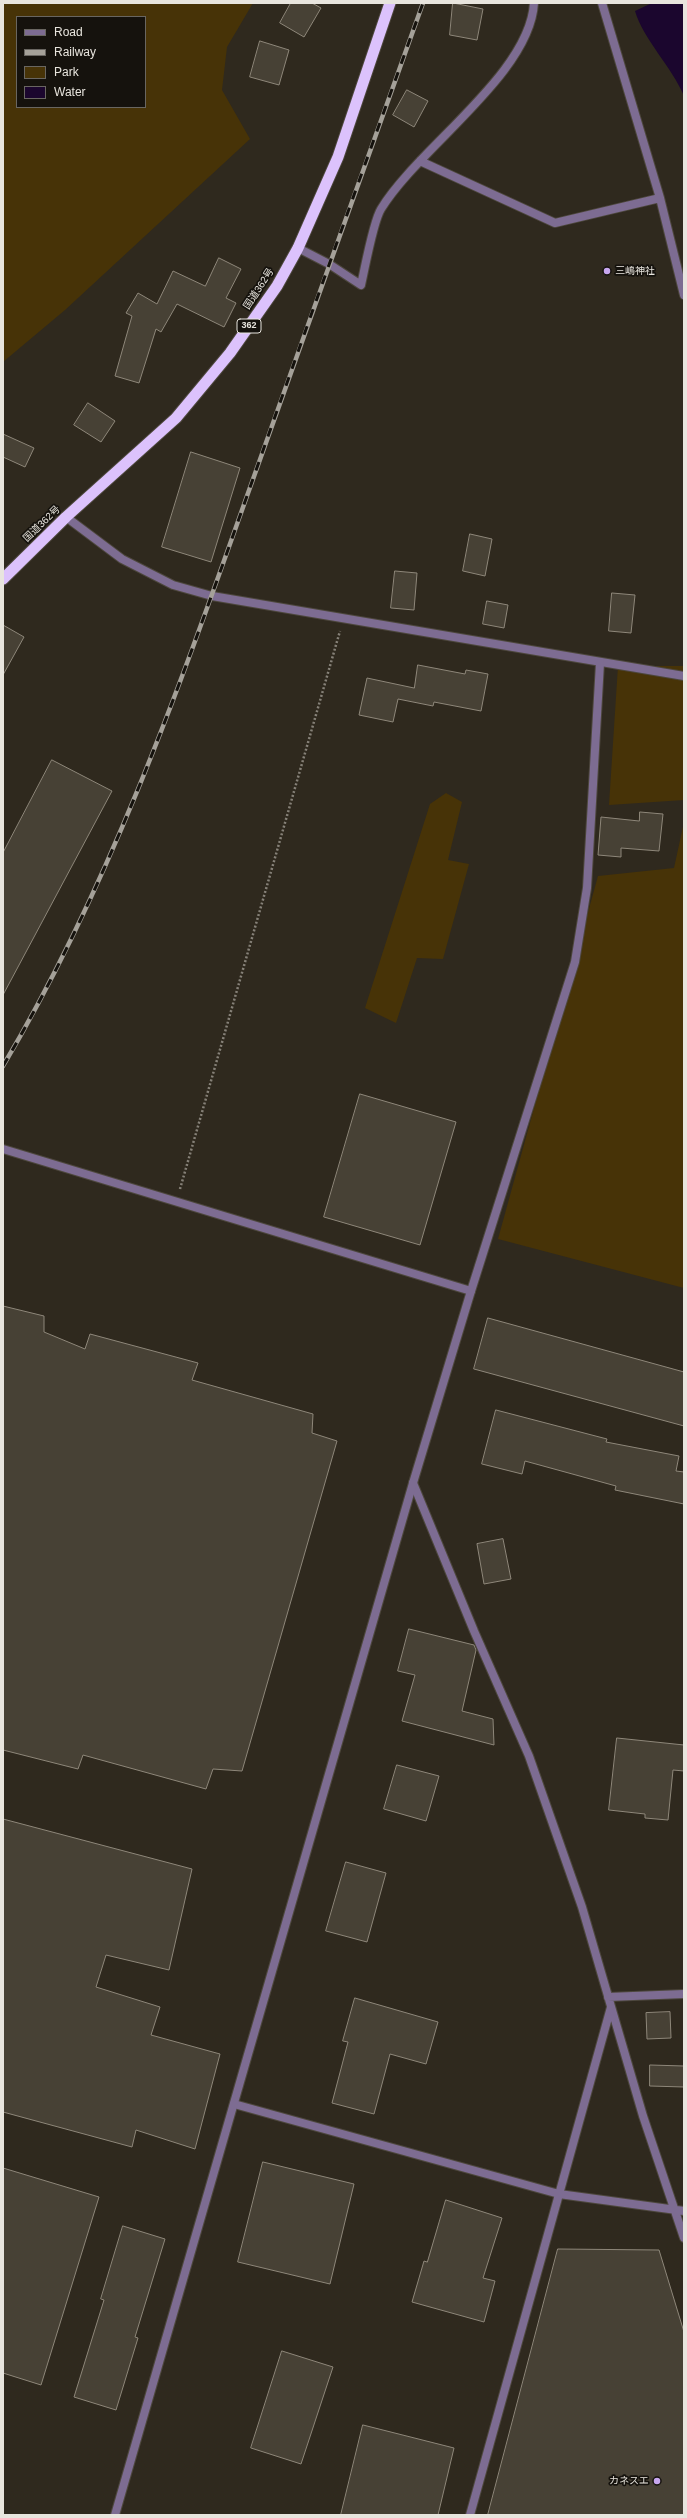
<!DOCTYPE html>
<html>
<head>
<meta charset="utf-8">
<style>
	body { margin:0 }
	#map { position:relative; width:687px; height:2518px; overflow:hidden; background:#2f291e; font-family:Arial,sans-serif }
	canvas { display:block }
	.frame { position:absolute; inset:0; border:4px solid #e8e5de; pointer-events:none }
	.legend { position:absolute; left:16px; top:16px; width:130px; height:92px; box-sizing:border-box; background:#15120d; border:1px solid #696661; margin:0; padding:5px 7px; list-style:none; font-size:12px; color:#e8e5de }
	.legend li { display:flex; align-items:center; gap:8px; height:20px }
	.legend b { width:20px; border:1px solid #696661 }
</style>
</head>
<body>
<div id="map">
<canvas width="687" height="2518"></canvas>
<div class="frame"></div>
<ul class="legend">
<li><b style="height:5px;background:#7d6c92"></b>Road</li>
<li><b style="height:5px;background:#a5a199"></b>Railway</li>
<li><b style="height:11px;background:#473307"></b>Park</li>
<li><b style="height:11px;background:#1b062e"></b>Water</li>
</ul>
</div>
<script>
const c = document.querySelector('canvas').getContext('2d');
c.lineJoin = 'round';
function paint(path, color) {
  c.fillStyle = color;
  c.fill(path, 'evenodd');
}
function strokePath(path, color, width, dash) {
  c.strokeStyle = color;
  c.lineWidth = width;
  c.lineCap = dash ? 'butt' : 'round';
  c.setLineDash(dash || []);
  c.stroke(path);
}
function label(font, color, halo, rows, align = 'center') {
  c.font = font + ' Arial,"Noto Sans JP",sans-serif';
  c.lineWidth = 3.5;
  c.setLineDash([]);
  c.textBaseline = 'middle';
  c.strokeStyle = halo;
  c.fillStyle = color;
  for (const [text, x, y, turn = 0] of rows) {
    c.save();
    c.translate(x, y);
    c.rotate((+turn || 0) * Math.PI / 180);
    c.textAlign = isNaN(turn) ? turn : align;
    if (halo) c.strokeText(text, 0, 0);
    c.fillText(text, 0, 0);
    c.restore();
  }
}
paint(new Path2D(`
	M3,3H253L227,47L222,90L250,139L65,310L3,362ZM17,17H145V107H17Z
	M618,666H684V800L609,805Z
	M446,793L462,802L448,860L469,864L443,959L417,958L396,1023L365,1008L430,804Z
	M684,822V1288L498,1239L598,876L674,868Z`), '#473307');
paint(new Path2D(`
	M652,3H684V96C672,67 643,39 635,11Z`), '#1b062e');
const building = new Path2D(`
	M291,3H312L321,8L304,37L280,23Z
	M453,3L483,9L477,40L450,35Z
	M260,41L289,50L279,85L250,77Z
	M407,90L428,101L414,127L393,115Z
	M219,258L241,269L226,298L236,303L224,327L177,304L161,332L156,329L139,383L115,376L132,316L126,313L138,293L157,304L173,271L205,286Z
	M88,403L115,421L101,442L74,425Z
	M3,434L34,448L25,467L3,457Z
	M191,452L240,468L211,562L162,547Z
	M470,534L492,539L485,576L463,571Z
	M395,571L417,573L414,610L391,608Z
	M612,593L635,595L631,633L609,631Z
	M487,601L508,605L504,628L483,624Z
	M3,625L24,637L3,675Z
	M418,665L465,674L466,670L488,674L481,711L434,702L433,706L398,699L393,722L359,715L367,678L414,688Z
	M52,760L112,791L3,995V853Z
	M640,812L663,814L659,851L621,848V857L598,855L601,817L639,821Z
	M360,1094L456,1122L420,1245L324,1217Z
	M3,1306L44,1316V1332L85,1349L90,1334L198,1363L192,1380L313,1414L312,1433L337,1441L242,1771L213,1769L206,1789L83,1755L78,1769L3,1750Z
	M488,1318L684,1372V1426L474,1369Z
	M496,1410L607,1439L606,1442L679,1456L676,1471L684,1472V1504L615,1490L616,1486L525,1461L522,1474L482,1464Z
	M503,1539L511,1579L484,1584L477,1544Z
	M409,1629L474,1645L476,1650L462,1711L493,1719L494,1745L402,1721L415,1675L398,1671Z
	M617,1738L684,1745V1771L673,1770L668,1820L645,1818V1814L609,1810Z
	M397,1765L439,1776L426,1821L384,1809Z
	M3,1819L192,1869L169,1970L106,1955L96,1987L160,2007L151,2035L220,2054L195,2149L136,2130L132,2147L3,2112Z
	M346,1862L386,1873L367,1942L326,1931Z
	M355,1998L438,2022L426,2064L390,2054L374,2114L332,2103L348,2042L343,2041Z
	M670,2012L671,2038L647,2039L646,2013Z
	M650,2065L684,2066V2087L650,2086Z
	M263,2162L354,2184L330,2284L238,2262Z
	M3,2168L99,2197L41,2385L3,2373Z
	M446,2200L502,2218L483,2278L495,2281L484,2322L412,2302L424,2261L427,2262Z
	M123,2226L165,2239L135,2337L138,2338L116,2410L74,2397L104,2300L101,2299Z
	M558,2249L659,2250L684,2332V2515H488Z
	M282,2351L333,2367L301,2464L251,2448Z
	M363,2425L454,2448L438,2515H341Z`);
paint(building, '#474135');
strokePath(building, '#8e877a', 1);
const minor = new Path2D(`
	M602,3L660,198L684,295
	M420,161L555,223L660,198
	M298,248L329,264L361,285C365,268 373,222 381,209C418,148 530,74 534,3
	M66,517L122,559L173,585L212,596L684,676
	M3,1149L471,1291
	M413,1483L474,1631L529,1756L582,1907L643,2116L684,2238
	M608,1997L684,1994
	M234,2104L559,2194L684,2211
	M470,2515L611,2007`);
const tertiary = new Path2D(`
	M115,2515L413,1483L471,1291L575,962L587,888L600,663`);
const trunk = new Path2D(`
	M3,579L66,517L176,418L230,353L277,286L298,248L338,157L390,3`);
strokePath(minor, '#4d473d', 10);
strokePath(tertiary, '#4d473d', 10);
strokePath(trunk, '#4d473d', 13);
strokePath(new Path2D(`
	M180,1189L340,631`), '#868178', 2.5, [2, 2]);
strokePath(minor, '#7d6c92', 8);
strokePath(tertiary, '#7d6c92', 8);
strokePath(trunk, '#dcc2fc', 11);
const rail = new Path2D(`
	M3,1066C109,887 178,691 247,496C305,331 364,167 423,3`);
strokePath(rail, '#a5a199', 4.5);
strokePath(rail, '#15120d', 3, [9]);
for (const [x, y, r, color] of [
	[607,271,4,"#c7a6ef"],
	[657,2481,4,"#c7a6ef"]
]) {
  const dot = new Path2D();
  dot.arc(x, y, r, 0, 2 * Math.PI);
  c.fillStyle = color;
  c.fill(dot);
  strokePath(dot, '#15120d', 1.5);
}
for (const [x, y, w] of [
	[249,326,24]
]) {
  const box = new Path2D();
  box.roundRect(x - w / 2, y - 7, w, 14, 3);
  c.fillStyle = '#15120d';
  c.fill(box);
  strokePath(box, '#e8e5de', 1);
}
label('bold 9px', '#e8e5de', null, [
	["362",249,326]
]);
label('10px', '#e8e5de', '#15120d', [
	["三嶋神社",615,271],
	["カネスエ",649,2481,"right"]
], 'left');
label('10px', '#e8e5de', '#15120d', [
	["国道362号",259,289,-57],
	["国道362号",42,524,-44]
]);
</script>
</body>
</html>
